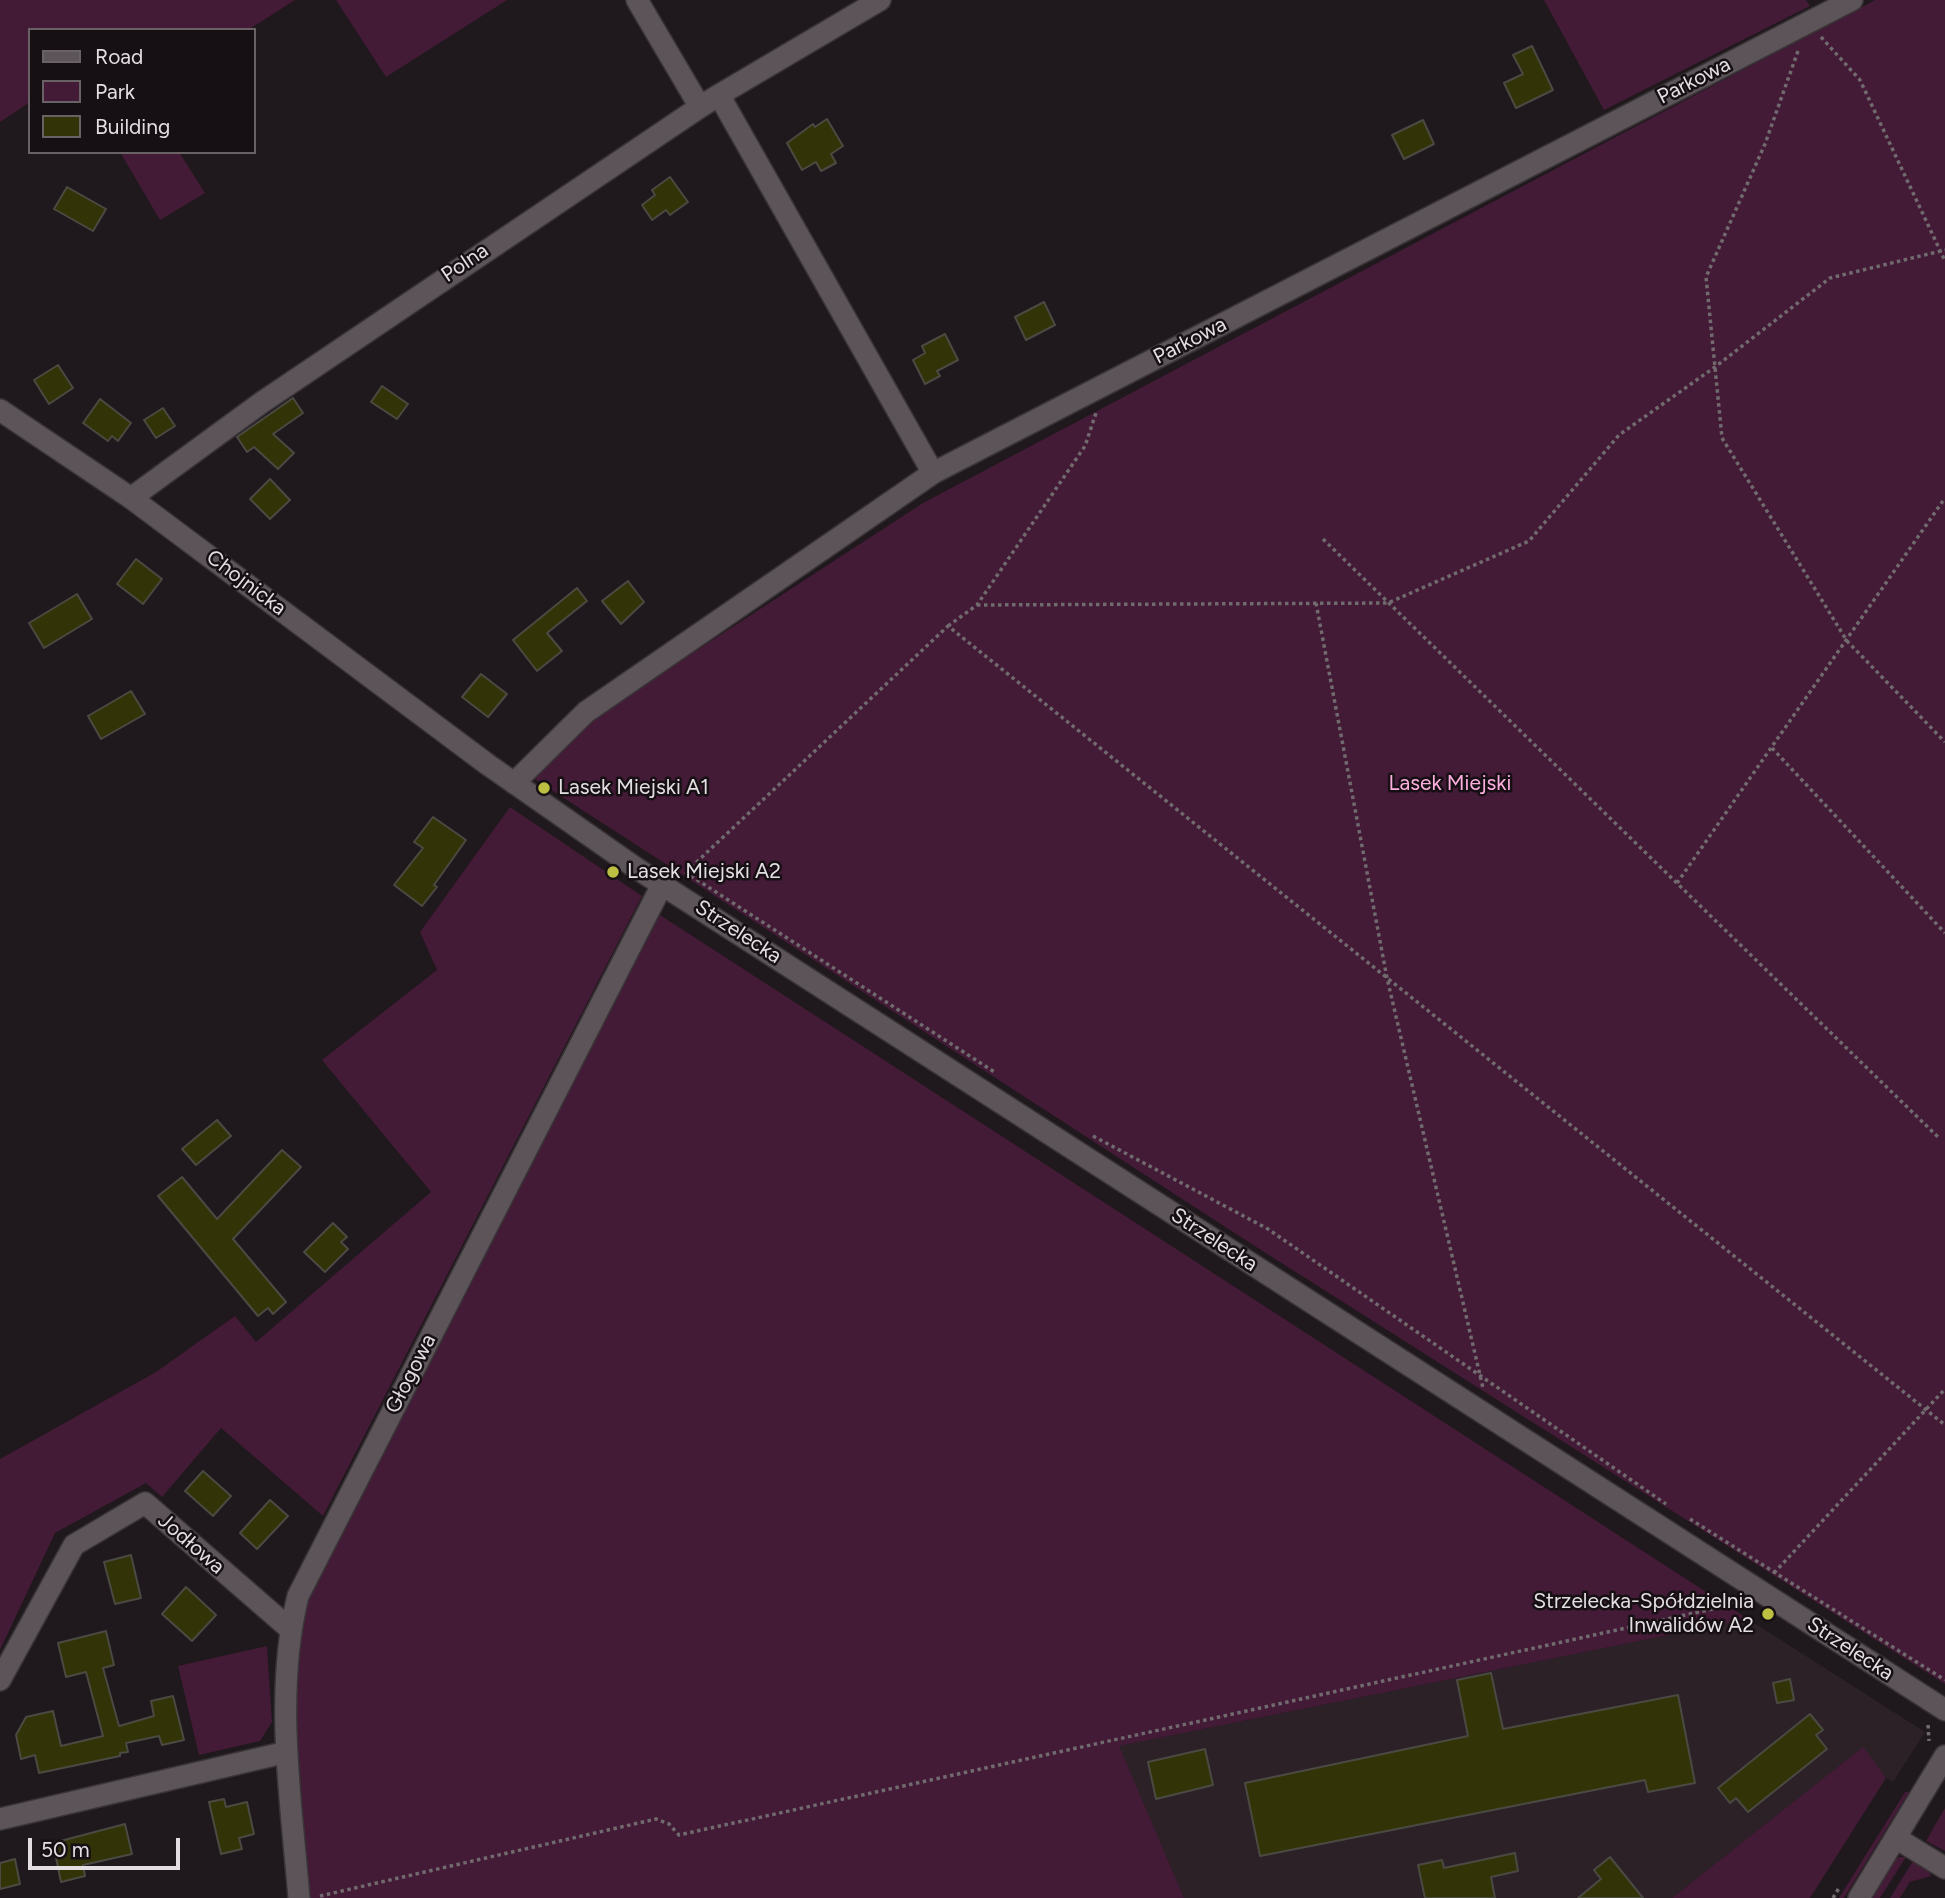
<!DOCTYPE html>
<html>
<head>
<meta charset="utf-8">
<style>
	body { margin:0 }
	#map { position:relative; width:1945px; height:1898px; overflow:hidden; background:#1f181c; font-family:Figtree,sans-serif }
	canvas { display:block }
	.legend { position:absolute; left:28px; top:28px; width:228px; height:126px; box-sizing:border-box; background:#160f13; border:2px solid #686265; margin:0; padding:9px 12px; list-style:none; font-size:21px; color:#e3dee1 }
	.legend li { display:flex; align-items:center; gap:14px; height:35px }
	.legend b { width:35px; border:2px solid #686265 }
	.scale { position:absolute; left:28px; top:1838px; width:152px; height:32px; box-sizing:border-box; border:4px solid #e3dee1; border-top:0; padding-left:9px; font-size:21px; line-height:24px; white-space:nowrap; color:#e3dee1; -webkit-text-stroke:5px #160f13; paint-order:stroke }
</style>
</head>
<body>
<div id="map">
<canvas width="1945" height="1898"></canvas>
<ul class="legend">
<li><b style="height:9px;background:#5c5459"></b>Road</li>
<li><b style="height:19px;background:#431b36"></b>Park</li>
<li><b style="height:19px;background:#333308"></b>Building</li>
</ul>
<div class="scale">50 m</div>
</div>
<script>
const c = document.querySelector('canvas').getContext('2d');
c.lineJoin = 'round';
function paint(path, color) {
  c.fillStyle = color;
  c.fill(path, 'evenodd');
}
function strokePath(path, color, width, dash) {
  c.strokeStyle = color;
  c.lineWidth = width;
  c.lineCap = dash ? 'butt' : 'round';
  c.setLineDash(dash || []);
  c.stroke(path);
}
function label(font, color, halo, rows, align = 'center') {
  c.font = font + ' Figtree,sans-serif';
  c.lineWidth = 5;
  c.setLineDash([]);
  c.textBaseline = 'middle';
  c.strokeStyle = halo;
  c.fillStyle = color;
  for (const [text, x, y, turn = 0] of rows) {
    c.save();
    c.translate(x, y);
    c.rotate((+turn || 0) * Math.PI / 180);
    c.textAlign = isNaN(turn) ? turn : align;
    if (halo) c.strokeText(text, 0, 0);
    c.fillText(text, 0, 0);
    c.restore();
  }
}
paint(new Path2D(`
	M1748,1619L1925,1732L1893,1782L1886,1778L1862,1748L1672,1898H1184L1118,1746Z`), '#2d2128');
paint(new Path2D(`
	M0,0H295L248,30H30V102L0,122Z
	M336,0H507L386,77Z
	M1544,0H1806L1810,6L1604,110Z
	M1875,0H1945V1684L1250,1243L530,776L591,719L923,503Z
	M120,152H179L205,193L160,220Z
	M510,807L642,896L323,1516L221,1428L162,1497L146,1483L55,1533L0,1650V1459L156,1372L235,1316L256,1342L431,1192L322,1060L437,970L420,932Z
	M660,915L1748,1619L1119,1746L1184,1898H301L298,1743L293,1658L300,1600Z
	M267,1646L272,1722L260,1741L199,1755L178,1666Z
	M1863,1747L1886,1778L1810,1898H1672Z
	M1905,1792H1909L1844,1898H1839Z
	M1945,1808V1851L1926,1841Z
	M1899,1857H1906L1880,1898H1870L1890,1864Z
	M1913,1861L1929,1871L1931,1876L1910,1882L1900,1898H1890Z`), '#431b36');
const building = new Path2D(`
	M1532,46L1553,90L1516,108L1504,83L1523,74L1513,55Z
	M827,119L843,146L831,154L836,163L821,171L816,162L802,170L787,143L813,124L815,127Z
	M1423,120L1434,144L1404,159L1392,135Z
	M670,177L688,202L670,215L666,210L652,220L642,205L655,195L652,190Z
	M67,187L106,209L93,231L54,209Z
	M1044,302L1055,325L1026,340L1015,317Z
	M945,334L958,360L937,371L940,376L925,384L913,360L925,353L922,346Z
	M58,365L73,388L49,404L34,380Z
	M382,386L408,404L397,419L371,402Z
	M293,398L303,413L273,434L294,453L278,469L254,447L247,452L237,437Z
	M100,399L131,423L118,441L112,436L108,441L83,423Z
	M163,408L175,426L156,438L144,420Z
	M270,479L290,500L270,519L250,499Z
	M136,559L162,579L143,604L117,584Z
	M628,581L644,602L621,624L602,601Z
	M577,588L587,601L547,633L562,651L537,671L513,640Z
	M77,594L92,619L44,648L29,623Z
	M481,674L507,694L488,717L462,697Z
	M131,691L145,714L101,739L88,716Z
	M433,817L466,840L434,885L437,887L422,906L394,885L423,848L414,842Z
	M217,1120L231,1136L196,1165L182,1149Z
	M282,1150L301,1167L233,1239L286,1302L273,1314L268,1308L258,1316L158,1196L182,1177L217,1219Z
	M333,1223L347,1237L341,1242L348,1249L325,1272L304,1252Z
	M203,1471L231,1496L213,1516L185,1491Z
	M270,1500L288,1516L257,1549L240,1533Z
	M131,1555L141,1598L115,1604L104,1562Z
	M186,1587L216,1615L192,1641L162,1614Z
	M106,1631L114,1665L103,1668L119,1726L154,1716L151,1701L173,1696L184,1740L162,1745L159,1736L126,1743L128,1752L120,1753V1756L39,1773L35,1755L21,1759L16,1735L26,1717L53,1711L61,1746L103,1736L86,1672L66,1677L58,1643Z
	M1491,1673L1503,1729L1678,1695L1695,1783L1648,1792L1645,1780L1260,1856L1245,1783L1468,1736L1457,1680Z
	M1790,1679L1794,1700L1777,1703L1773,1683Z
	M1810,1714L1823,1730L1816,1735L1827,1749L1748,1812L1736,1798L1730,1803L1718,1788Z
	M1205,1749L1213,1785L1156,1799L1148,1762Z
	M224,1799L226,1807L247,1802L254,1834L239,1838L242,1849L221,1854L209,1802Z
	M125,1824L132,1854L83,1865L85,1876L61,1882L53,1843Z
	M1515,1853L1518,1871L1491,1877L1495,1898H1425L1418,1865L1442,1860L1444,1868Z
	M1610,1857L1643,1898H1578L1601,1879L1594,1870Z
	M15,1859L20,1884L0,1889V1863Z`);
paint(building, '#333308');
strokePath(building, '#4a4a42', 2);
const minor = new Path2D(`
	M719,95L880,0
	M700,107L719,95L933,473L1852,0
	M131,498L261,403L700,107L637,0
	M514,783L586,712L933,473
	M0,1680L74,1545L145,1503L290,1629
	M0,1819L287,1752
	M1896,1838L1945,1868
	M299,1898C291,1799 274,1694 298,1596L663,883`);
const tertiary = new Path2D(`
	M0,410L131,498L487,764L636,868L1945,1710
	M1859,1898L1945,1756`);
strokePath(minor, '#393437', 24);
strokePath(tertiary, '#393437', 24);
strokePath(new Path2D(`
	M1821,37L1860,80L1945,261
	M1798,51L1765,144L1706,277L1722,438L1847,641L1945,742
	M1323,539L1938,1137
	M1316,603L1387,978L1483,1388
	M977,605L1388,603L1529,541L1619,435L1715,367L1830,278L1945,250
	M948,626L977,605L1085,446L1096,413
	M1772,748L1945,933
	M685,872L996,1073
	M686,872L948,626L1945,1425
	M1677,883L1945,498
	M1093,1136L1268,1229L1666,1504
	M1690,1519L1945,1680
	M1774,1573L1945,1389
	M1928,1725L1929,1741
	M320,1896L656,1819L669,1824L679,1835L1722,1607L1738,1599
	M1833,1898L1839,1888`), '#716a6e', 3.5, [3.5, 3.5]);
strokePath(minor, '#5c5459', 21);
strokePath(tertiary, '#5c5459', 21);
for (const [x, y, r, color] of [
	[544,788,7,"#bdbf43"],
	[613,872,7,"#bdbf43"],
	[1768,1614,7,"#bdbf43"]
]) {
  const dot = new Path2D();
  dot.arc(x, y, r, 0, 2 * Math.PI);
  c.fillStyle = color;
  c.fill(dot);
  strokePath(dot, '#160f13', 2.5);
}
label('21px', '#e3dee1', '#160f13', [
	["Parkowa",1694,81,-27],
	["Polna",465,263,-34],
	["Parkowa",1190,341,-27],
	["Chojnicka",246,583,37],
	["Strzelecka",738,932,33],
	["Strzelecka",1214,1240,33],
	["Głogowa",411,1374,-63],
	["Jodłowa",191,1544,41],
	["Strzelecka",1850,1649,33]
]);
label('21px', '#fcafde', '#160f13', [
	["Lasek Miejski",1450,784]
]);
label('21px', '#e3dee1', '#160f13', [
	["Lasek Miejski A1",558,788],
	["Lasek Miejski A2",627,872],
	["Strzelecka-Spółdzielnia",1754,1602,"right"],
	["Inwalidów A2",1754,1626,"right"]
], 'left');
</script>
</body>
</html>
